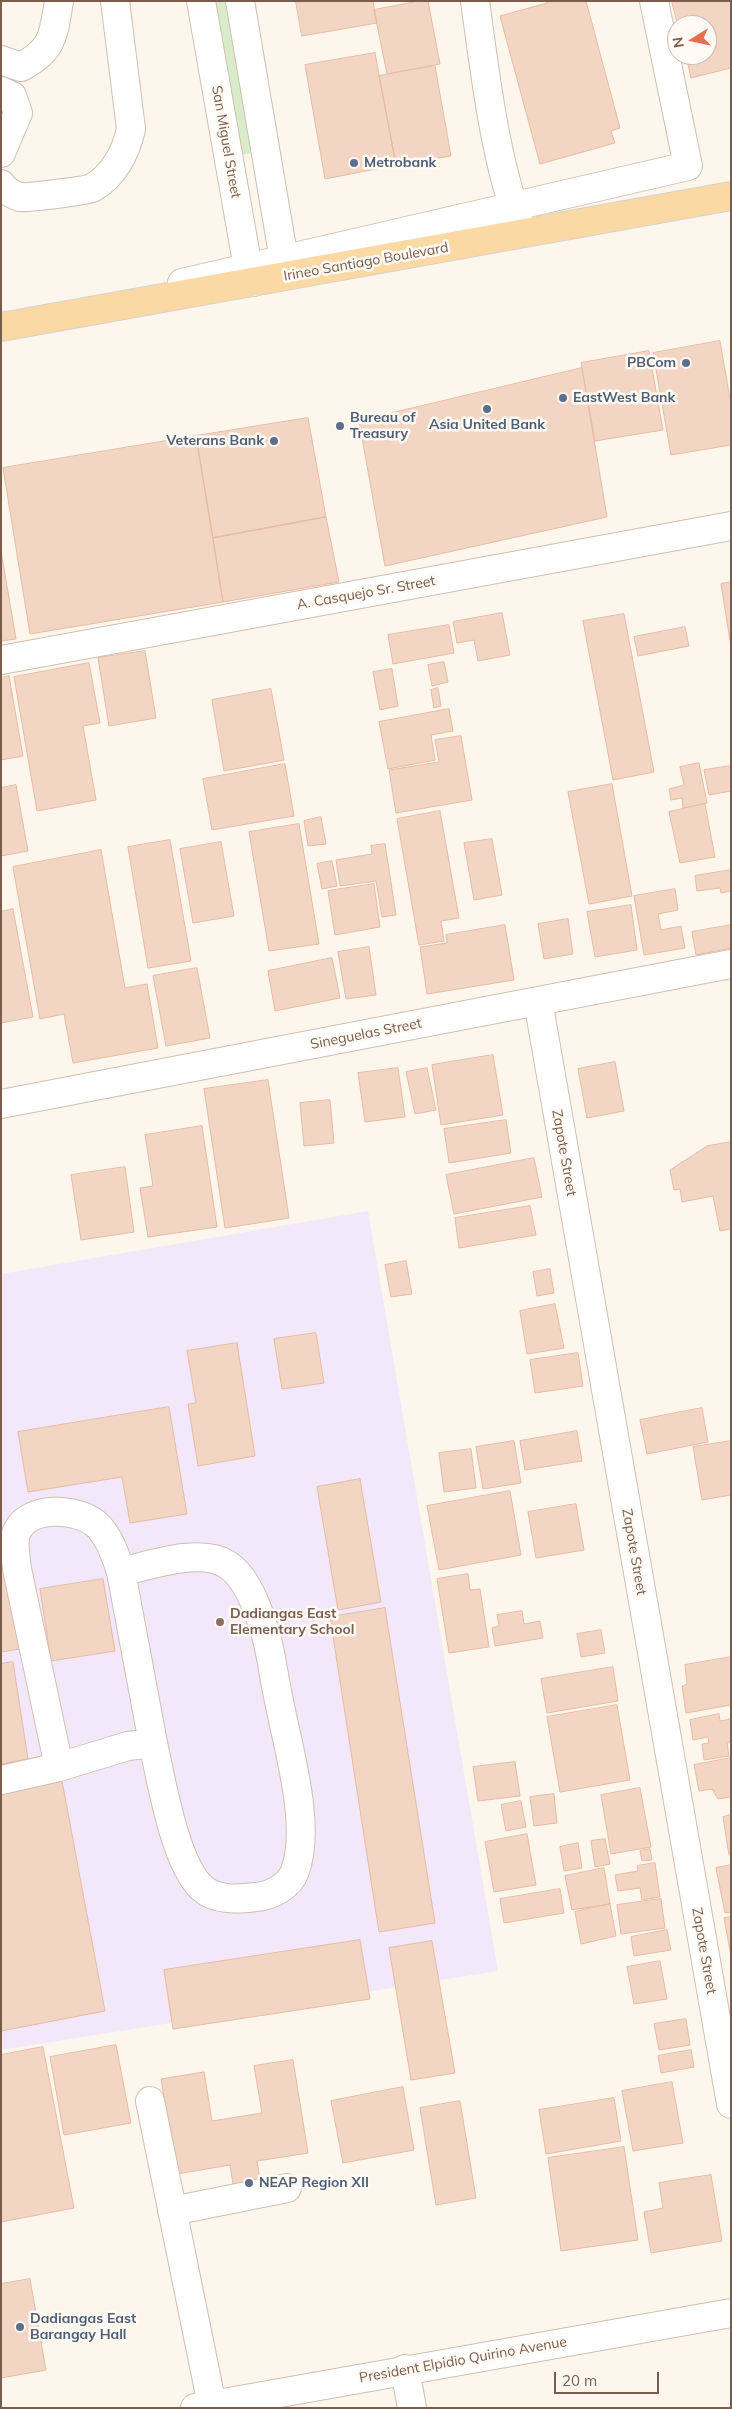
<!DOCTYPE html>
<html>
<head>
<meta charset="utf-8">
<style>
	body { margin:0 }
	#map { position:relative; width:732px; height:2409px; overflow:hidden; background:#fdf6ec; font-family:Mulish,sans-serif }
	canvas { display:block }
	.frame { position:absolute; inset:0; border:2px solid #7a5c4d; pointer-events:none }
	.north { position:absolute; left:667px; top:15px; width:50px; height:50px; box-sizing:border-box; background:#fffaf3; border:1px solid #cabbb1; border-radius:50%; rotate:260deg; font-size:14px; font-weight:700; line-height:20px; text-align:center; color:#7a5c4d }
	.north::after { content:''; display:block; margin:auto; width:18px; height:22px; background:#e76f51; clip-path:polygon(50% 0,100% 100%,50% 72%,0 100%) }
	.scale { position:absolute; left:554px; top:2372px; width:105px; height:22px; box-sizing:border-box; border:2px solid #7a5c4d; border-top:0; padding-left:6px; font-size:15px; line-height:18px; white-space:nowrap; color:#7a5c4d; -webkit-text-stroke:4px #fffaf3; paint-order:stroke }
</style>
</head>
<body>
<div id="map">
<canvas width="732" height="2409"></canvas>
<div class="frame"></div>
<div class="north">N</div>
<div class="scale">20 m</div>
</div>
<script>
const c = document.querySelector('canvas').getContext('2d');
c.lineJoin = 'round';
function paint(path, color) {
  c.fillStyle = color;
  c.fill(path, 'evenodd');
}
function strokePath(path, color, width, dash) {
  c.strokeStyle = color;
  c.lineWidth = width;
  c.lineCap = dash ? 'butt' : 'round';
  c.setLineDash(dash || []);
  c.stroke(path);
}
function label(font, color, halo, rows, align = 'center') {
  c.font = font + ' Mulish,sans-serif';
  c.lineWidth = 5;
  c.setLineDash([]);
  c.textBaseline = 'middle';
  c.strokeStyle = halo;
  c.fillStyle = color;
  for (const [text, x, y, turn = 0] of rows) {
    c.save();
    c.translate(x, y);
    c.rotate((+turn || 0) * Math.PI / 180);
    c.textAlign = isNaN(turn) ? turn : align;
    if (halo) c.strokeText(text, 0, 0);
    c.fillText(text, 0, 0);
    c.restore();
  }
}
paint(new Path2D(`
	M368,1211L498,1971L1,2050V1274Z`), '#f3e8fa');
paint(new Path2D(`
	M213,1H225L253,153L241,155Z`), '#d8ecc9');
const building = new Path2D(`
	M296,1H373L377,23L302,36Z
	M419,1H428L440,64L387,74L374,10Z
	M546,1H586L620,128L611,131L615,143L540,164L500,16L547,3Z
	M672,1H731V68L691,78L686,55H707V25H678Z
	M375,53L396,165L325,179L305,65Z
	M435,66L451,156L396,165L379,76Z
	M720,341L731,405V445L671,455L653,353Z
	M649,351L663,430L595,441L581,363Z
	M582,368L607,517L385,566L359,421Z
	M308,418L326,517L213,538L196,436Z
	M196,436L223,602L30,634L3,468Z
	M326,517L339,582L223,602L213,538Z
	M1,551L16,639L1,641Z
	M731,582V647L721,584Z
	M502,613L510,655L478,661L474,640L457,643L453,622Z
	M624,614L654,772L613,780L583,621Z
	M449,625L454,653L393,664L388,635Z
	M685,627L689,646L638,656L634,637Z
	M145,651L156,718L109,726L98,658Z
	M444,662L448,682L432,686L428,665Z
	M89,663L100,723L83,726L96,800L37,811L14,677Z
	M392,669L398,706L380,710L373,672Z
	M9,676L23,756L1,760V678Z
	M438,688L441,706L434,708L431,690Z
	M271,689L284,760L224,771L212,700Z
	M449,709L453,731L431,735L435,760L388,769L379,722Z
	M461,736L472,800L396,813L389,770L439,762L435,740Z
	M699,763L707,803L683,808L682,798L671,800L669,789L684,785L680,767Z
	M285,764L294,816L212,830L203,779Z
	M731,766V791L709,795L704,770Z
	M612,784L632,896L589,904L568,792Z
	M16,785L28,851L1,856V788Z
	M705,804L715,857L680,863L669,812Z
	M440,811L459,918L441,921L444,941L419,945L397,819Z
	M321,817L326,844L308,846L304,821Z
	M299,824L319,944L269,951L249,832Z
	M492,839L502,895L474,900L464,843Z
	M170,840L191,961L148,968L128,847Z
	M221,842L234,916L193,923L180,849Z
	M385,844L396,915L382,917L376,881L340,886L336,860L372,854L371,846Z
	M101,850L125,988L147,984L158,1048L73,1063L64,1014L40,1019L13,867Z
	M332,861L337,886L322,889L317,864Z
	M731,870V891L721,893L720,888L697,891L695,876Z
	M374,884L380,927L335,935L328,891Z
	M675,889L678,910L658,914L661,930L681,926L685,948L644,955L634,896Z
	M631,905L637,950L595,957L587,912Z
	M13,909L33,1017L1,1023V912Z
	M568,919L573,954L544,959L538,924Z
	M505,925L514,980L427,994L420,947L447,943L446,935Z
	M731,925V948L696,955L692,932Z
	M369,947L376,995L346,999L338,952Z
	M332,958L340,998L275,1011L268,971Z
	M197,968L210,1038L166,1046L153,976Z
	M493,1055L503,1115L441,1125L432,1065Z
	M615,1062L624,1111L587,1118L578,1069Z
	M398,1068L405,1117L365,1122L358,1073Z
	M427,1068L436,1110L415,1114L406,1072Z
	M268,1080L289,1218L225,1228L204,1089Z
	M330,1100L334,1143L304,1146L300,1103Z
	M506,1120L511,1153L449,1163L444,1129Z
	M202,1126L217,1227L148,1237L140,1188L153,1186L145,1135Z
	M731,1142V1229L720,1231L713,1196L682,1202L680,1189L674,1190L670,1170L707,1146Z
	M534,1158L542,1197L454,1214L446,1175Z
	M125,1167L134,1232L81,1240L71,1175Z
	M530,1206L536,1235L459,1248L455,1218Z
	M406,1261L412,1294L391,1297L385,1265Z
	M550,1269L554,1293L537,1296L533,1272Z
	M555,1304L564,1348L527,1354L520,1311Z
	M316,1333L324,1383L282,1389L274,1339Z
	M237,1343L255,1456L198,1466L188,1404L196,1403L187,1351Z
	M578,1353L583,1386L535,1393L530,1360Z
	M169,1407L187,1514L130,1523L122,1477L28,1492L18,1432Z
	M702,1408L708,1442L647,1454L640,1420Z
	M577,1431L582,1461L525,1470L520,1441Z
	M514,1441L521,1483L483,1489L476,1447Z
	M731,1441V1495L702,1500L693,1447Z
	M471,1449L476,1488L444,1492L439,1453Z
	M360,1479L381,1602L338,1610L317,1487Z
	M510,1491L521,1555L439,1570L427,1506Z
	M576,1504L584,1550L536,1558L528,1512Z
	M7,1535L26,1648L1,1652V1536Z
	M468,1574L470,1590L480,1589L489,1647L449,1653L437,1579Z
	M103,1579L115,1651L51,1661L40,1589Z
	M385,1608L435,1923L379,1932L330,1617Z
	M522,1611L524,1624L540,1621L543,1638L495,1646L492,1628L499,1626L497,1615Z
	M601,1630L605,1653L581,1657L577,1634Z
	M731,1657V1705L686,1713L682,1686L687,1684L685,1665Z
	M13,1662L28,1759L1,1764V1664Z
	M613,1667L618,1701L547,1713L541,1679Z
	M617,1705L630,1780L560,1792L547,1717Z
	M719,1714L720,1721L731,1719V1742L727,1743L729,1756L704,1760L702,1744L709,1743L708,1737L693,1740L690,1720Z
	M731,1758V1797L718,1799L712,1789L699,1791L694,1765Z
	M515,1762L520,1796L478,1801L473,1767Z
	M62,1781L105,2011L1,2031V1792Z
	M640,1788L651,1847L611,1854L601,1795Z
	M554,1794L557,1823L534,1826L530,1797Z
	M521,1801L526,1827L506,1831L501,1805Z
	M731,1815V1855H729L723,1817Z
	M527,1834L536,1885L494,1892L485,1842Z
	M605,1839L610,1864L595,1867L591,1841Z
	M578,1843L582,1868L564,1871L560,1847Z
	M650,1849L652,1860L642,1861L640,1851Z
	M655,1863L660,1897L642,1900L640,1888L618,1891L615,1875L638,1871L637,1866Z
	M731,1865V1912L725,1913L716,1868Z
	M604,1868L610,1904L572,1910L565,1876Z
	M560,1889L564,1913L504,1923L500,1899Z
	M661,1899L665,1928L621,1934L617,1905Z
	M610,1904L616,1936L581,1944L575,1912Z
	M731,1917V1956L724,1918Z
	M667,1930L671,1950L634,1956L631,1937Z
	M360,1940L370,1999L173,2029L164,1970Z
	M432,1941L455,2073L411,2080L389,1948Z
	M660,1961L667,1999L634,2004L627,1967Z
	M686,2019L690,2045L659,2050L654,2024Z
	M116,2045L131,2123L64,2135L50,2057Z
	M43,2047L74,2208L1,2222V2055Z
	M691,2050L694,2067L661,2073L658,2056Z
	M293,2060L308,2153L257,2161L263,2198L236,2203L230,2165L177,2174L161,2079L204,2072L212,2121L262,2113L254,2066Z
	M672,2082L683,2143L633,2151L622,2091Z
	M403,2087L414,2150L343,2163L331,2101Z
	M614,2098L621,2141L546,2154L539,2110Z
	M460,2101L476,2198L436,2205L420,2108Z
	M624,2147L638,2240L561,2251L548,2158Z
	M711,2175L722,2241L651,2253L644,2212L663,2208L659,2183Z
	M30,2279L46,2370L1,2378V2284Z`);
paint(building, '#f3d5c3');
strokePath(building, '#e6bba3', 1);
const minor = new Path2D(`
	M201,1L248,268L253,282
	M240,1L284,260L291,275
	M475,1C485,72 494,155 519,223
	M1,60L21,67C54,49 53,36 59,1
	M1,91L12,96L18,113L1,153
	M1,184C4,190 13,195 20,197C25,198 87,191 92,188C114,176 126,152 131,129L115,1
	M182,283L688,166L654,1
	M1,660L731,526
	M538,1001L731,2104
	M1,1104L731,964
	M59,1767L17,1569C16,1558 12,1541 17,1531C30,1505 77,1508 96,1524C110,1537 115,1555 121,1572L153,1743
	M1,1780L59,1767L128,1746L153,1743C161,1779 175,1864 202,1888C216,1901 239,1899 256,1897C271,1896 290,1886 295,1871C312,1824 287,1745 278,1696C273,1674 271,1648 263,1626C257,1606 246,1577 228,1565C202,1547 150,1565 121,1572
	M150,2101L212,2405
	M172,2211L287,2188
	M405,2369L412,2408
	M195,2408L731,2313`);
const major = new Path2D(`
	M1,327L731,196`);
strokePath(minor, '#d1beb0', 30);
strokePath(major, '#dad1cd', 30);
strokePath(minor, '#fff', 28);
strokePath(major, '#fbd9a5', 28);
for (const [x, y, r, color] of [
	[354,163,5,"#5c6f8a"],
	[686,363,5,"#5c6f8a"],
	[563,398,5,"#5c6f8a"],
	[487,409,5,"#5c6f8a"],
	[340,426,5,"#5c6f8a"],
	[274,441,5,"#5c6f8a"],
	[220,1622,5,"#8d6e63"],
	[249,2183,5,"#5c6f8a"],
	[20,2327,5,"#5c6f8a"]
]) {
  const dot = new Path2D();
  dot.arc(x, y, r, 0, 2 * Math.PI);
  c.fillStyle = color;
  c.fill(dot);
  strokePath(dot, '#fffaf3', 2);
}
label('14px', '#7a5c4d', '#fffaf3', [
	["San Miguel Street",226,142,80],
	["Irineo Santiago Boulevard",366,262,-10],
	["A. Casquejo Sr. Street",366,593,-10],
	["Sineguelas Street",366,1034,-11],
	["Zapote Street",564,1153,80],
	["Zapote Street",634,1552,80],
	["Zapote Street",704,1951,80],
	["President Elpidio Quirino Avenue",463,2360,-10]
]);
label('bold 14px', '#4e5e75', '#fffaf3', [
	["Metrobank",364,163],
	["PBCom",676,363,"right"],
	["EastWest Bank",573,398],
	["Bureau of",350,418],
	["Treasury",350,434],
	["Asia United Bank",487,425,"center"],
	["Veterans Bank",264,441,"right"],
	["NEAP Region XII",259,2183],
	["Dadiangas East",30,2319],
	["Barangay Hall",30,2335]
], 'left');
label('bold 14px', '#785e54', '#fffaf3', [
	["Dadiangas East",230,1614],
	["Elementary School",230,1630]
], 'left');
</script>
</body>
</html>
